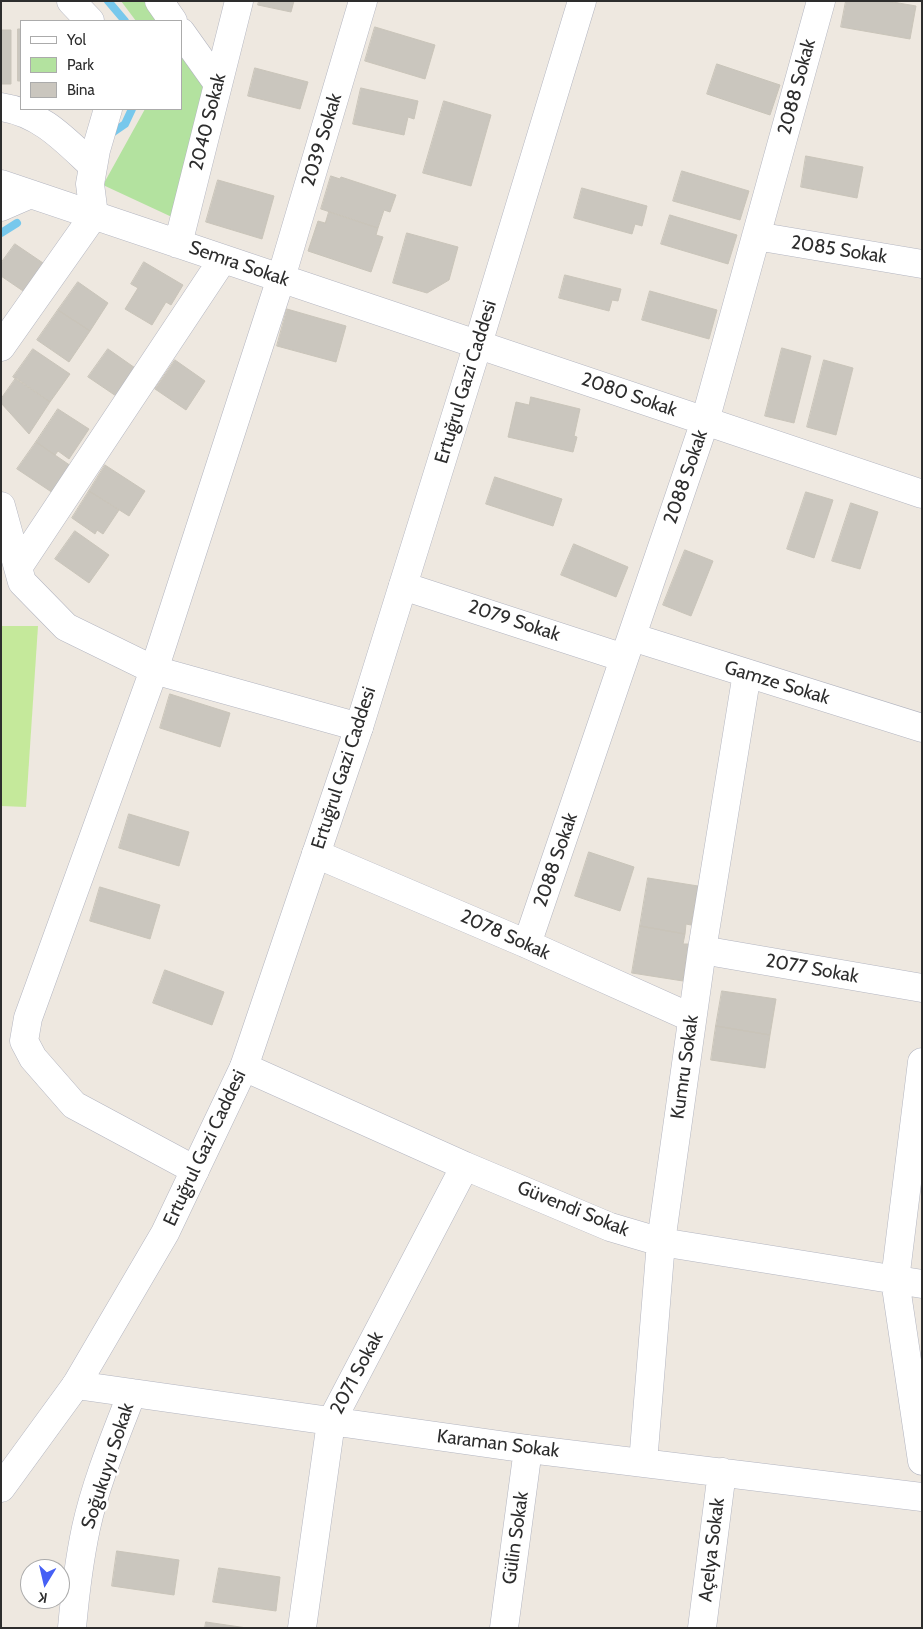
<!DOCTYPE html>
<html>
<head>
<meta charset="utf-8">
<style>
	body { margin:0 }
	#map { position:relative; width:923px; height:1629px; overflow:hidden; background:#eee8e0; font-family:Cabin,sans-serif }
	canvas { display:block }
	.frame { position:absolute; inset:0; border:2px solid #2d2d2d; pointer-events:none }
	.legend { position:absolute; left:20px; top:20px; width:162px; height:90px; box-sizing:border-box; background:#fff; border:1px solid #ababab; margin:0; padding:6px 9px; list-style:none; font-size:15px; color:#2d2d2d }
	.legend li { display:flex; align-items:center; gap:10px; height:25px }
	.legend b { width:25px; border:1px solid #ababab }
	.north { position:absolute; left:20px; top:1559px; width:50px; height:50px; box-sizing:border-box; background:#fff; border:1px solid #ababab; border-radius:50%; rotate:189deg; font-size:14px; font-weight:700; line-height:20px; text-align:center; color:#2d2d2d }
	.north::after { content:''; display:block; margin:auto; width:18px; height:22px; background:#4660f5; clip-path:polygon(50% 0,100% 100%,50% 72%,0 100%) }
</style>
</head>
<body>
<div id="map">
<canvas width="923" height="1629"></canvas>
<div class="frame"></div>
<ul class="legend">
<li><b style="height:6px;background:#fff"></b>Yol</li>
<li><b style="height:14px;background:#b3e29f"></b>Park</li>
<li><b style="height:14px;background:#cac6be"></b>Bina</li>
</ul>
<div class="north">K</div>
</div>
<script>
const c = document.querySelector('canvas').getContext('2d');
c.lineJoin = 'round';
function paint(path, color) {
  c.fillStyle = color;
  c.fill(path, 'evenodd');
}
function strokePath(path, color, width, dash) {
  c.strokeStyle = color;
  c.lineWidth = width;
  c.lineCap = dash ? 'butt' : 'round';
  c.setLineDash(dash || []);
  c.stroke(path);
}
function label(font, color, halo, rows, align = 'center') {
  c.font = font + ' Cabin,sans-serif';
  c.lineWidth = 5;
  c.setLineDash([]);
  c.textBaseline = 'middle';
  c.strokeStyle = halo;
  c.fillStyle = color;
  for (const [text, x, y, turn = 0] of rows) {
    c.save();
    c.translate(x, y);
    c.rotate((+turn || 0) * Math.PI / 180);
    c.textAlign = isNaN(turn) ? turn : align;
    if (halo) c.strokeText(text, 0, 0);
    c.fillText(text, 0, 0);
    c.restore();
  }
}
paint(new Path2D(`
	M121,1H147L161,21H136Z
	M181,52L205,87L174,218L103,185L145,109H181Z`), '#b3e29f');
paint(new Path2D(`
	M1,626H38L26,807L1,806Z`), '#c5e99b');
strokePath(new Path2D(`
	M108,1L125,21
	M109,135L125,124L132,109
	M1,233L17,223`), '#77c8ec', 8);
const building = new Path2D(`
	M259,1H294L291,12L258,5Z
	M846,1H887L916,6L910,39L841,27Z
	M375,27L435,45L425,79L365,61Z
	M18,29H21V81H18Z
	M1,30H11V84H1Z
	M717,64L780,85L770,115L707,94Z
	M255,68L308,82L300,109L248,96Z
	M361,88L418,101L414,119L408,117L404,135L353,124Z
	M444,101L491,115L471,186L423,173Z
	M806,156L863,167L857,198L801,187Z
	M682,171L749,191L740,220L673,201Z
	M331,176L340,179L341,177L396,195L390,212L384,210L378,228L321,209Z
	M218,180L274,196L262,239L206,222Z
	M582,188L647,206L642,226L635,224L632,234L574,218Z
	M329,212L378,228L376,235L383,237L371,272L308,251L318,221L325,223Z
	M670,215L737,235L728,264L661,244Z
	M407,233L458,247L449,280L427,293L393,283Z
	M15,244L46,265L26,293L1,276V263Z
	M144,262L183,285L171,305L166,302L152,325L125,309L138,288L131,284Z
	M565,275L621,289L618,301L612,300L609,311L559,298Z
	M78,282L108,303L90,331L58,310Z
	M650,291L717,310L709,339L642,320Z
	M287,309L346,326L336,362L277,346Z
	M58,310L90,331L69,362L37,340Z
	M782,348L811,356L794,423L765,416Z
	M33,349L70,374L50,402L13,377Z
	M108,349L138,370L119,398L88,377Z
	M175,360L205,381L186,410L155,389Z
	M824,360L853,368L836,435L807,427Z
	M16,378L50,402L29,434L1,403V399Z
	M531,397L580,409L574,436L577,437L573,452L508,437L516,402L529,405Z
	M58,409L89,429L69,459L58,451L55,455L36,442Z
	M36,442L71,466L53,493L17,469Z
	M105,465L145,491L129,516L89,491Z
	M495,477L562,499L553,526L486,504Z
	M89,491L119,510L103,534L97,530L95,534L72,518Z
	M806,492L833,500L814,558L787,549Z
	M851,503L878,512L860,569L832,561Z
	M75,531L109,555L89,583L55,559Z
	M574,544L628,567L616,597L561,575Z
	M685,550L713,561L691,616L663,605Z
	M170,694L230,713L220,747L160,728Z
	M129,814L189,832L179,866L119,848Z
	M589,852L634,867L620,911L575,896Z
	M648,878L698,886L691,925L686,924L685,934L640,926Z
	M100,887L160,905L150,939L90,921Z
	M640,926L685,934L683,944H688L683,981L632,973Z
	M165,970L224,992L212,1025L153,1003Z
	M722,991L776,999L770,1035L716,1026Z
	M716,1026L770,1035L765,1068L711,1060Z
	M117,1551L179,1560L174,1595L112,1586Z
	M219,1568L280,1577L276,1611L213,1602Z
	M206,1622L247,1628H205Z`);
paint(building, '#cac6be');
strokePath(building, '#c9c4b9', 1);
const street = new Path2D(`
	M71,1L90,21
	M159,1L173,21
	M181,32L218,84
	M1,107C41,113 65,140 93,166
	M1,184L922,494
	M1,207L31,194
	M756,236L922,264
	M178,244L239,1
	M1,347L94,215L90,184L96,150L108,109
	M1,506L22,582L66,627L154,670L359,727
	M19,566L223,259
	M403,586L624,658
	M632,637L922,728
	M316,854L527,944L692,1018
	M527,944L705,421L821,1
	M702,950L922,988
	M244,1067L465,1166L610,1227L661,1242L922,1284
	M195,1170L74,1105L33,1058L24,1041L28,1018L154,670L281,278L363,1
	M895,1280L922,1461
	M76,1385L528,1449L922,1497
	M643,1463L661,1242L702,950L747,673
	M72,1628C75,1595 79,1561 86,1528C96,1482 115,1437 132,1393
	M302,1628L331,1422L465,1166
	M504,1628L528,1449
	M702,1628L722,1472`);
const secondary = new Path2D(`
	M895,1280L922,1062
	M1,1488L76,1385L165,1233L244,1067L359,727L478,344L582,1`);
strokePath(street, '#b3b5c0', 29);
strokePath(secondary, '#b3b5c0', 29);
strokePath(street, '#fff', 28);
strokePath(secondary, '#fff', 28);
label('19px', '#2d2d2d', '#fff', [
	["2088 Sokak",797,87,-75],
	["2040 Sokak",208,122,-76],
	["2039 Sokak",322,140,-73],
	["2085 Sokak",839,250,9],
	["Semra Sokak",239,264,19],
	["Ertuğrul Gazi Caddesi",466,382,-73],
	["2080 Sokak",629,395,19],
	["2088 Sokak",686,477,-71],
	["2079 Sokak",514,621,18],
	["Gamze Sokak",777,683,17],
	["Ertuğrul Gazi Caddesi",344,768,-72],
	["2088 Sokak",556,860,-71],
	["2078 Sokak",505,935,24],
	["2077 Sokak",812,969,10],
	["Kumru Sokak",685,1067,-82],
	["Ertuğrul Gazi Caddesi",205,1148,-65],
	["Güvendi Sokak",573,1209,22],
	["2071 Sokak",357,1373,-62],
	["Karaman Sokak",498,1444,7],
	["Soğukuyu Sokak",108,1466,-72],
	["Gülin Sokak",516,1538,-82],
	["Açelya Sokak",712,1550,-83]
]);
</script>
</body>
</html>
